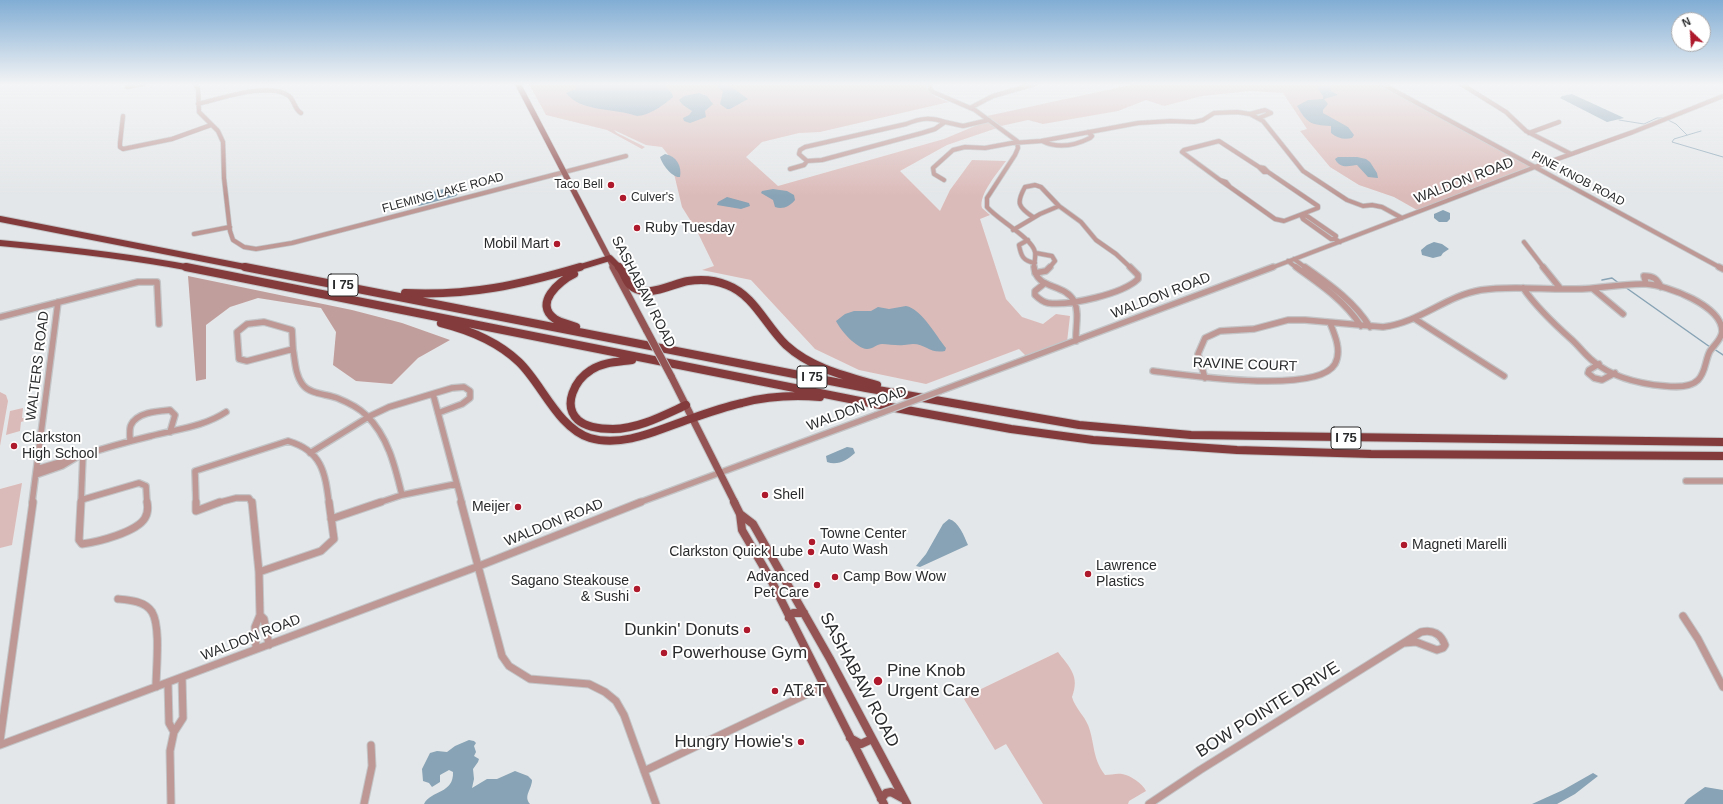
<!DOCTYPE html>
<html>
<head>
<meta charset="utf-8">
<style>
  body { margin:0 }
  #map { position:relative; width:1723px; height:804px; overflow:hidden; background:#e4e7e9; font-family:Helvetica,sans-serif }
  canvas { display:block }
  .north { position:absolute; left:1671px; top:12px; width:40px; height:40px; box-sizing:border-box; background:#fff; border:1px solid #aaaaab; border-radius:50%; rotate:335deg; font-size:11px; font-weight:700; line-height:16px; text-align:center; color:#2a2b2c }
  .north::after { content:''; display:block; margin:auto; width:14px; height:18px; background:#ae1a2c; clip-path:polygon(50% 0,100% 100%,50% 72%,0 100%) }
</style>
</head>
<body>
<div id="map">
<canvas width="1723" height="804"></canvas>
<div class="north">N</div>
</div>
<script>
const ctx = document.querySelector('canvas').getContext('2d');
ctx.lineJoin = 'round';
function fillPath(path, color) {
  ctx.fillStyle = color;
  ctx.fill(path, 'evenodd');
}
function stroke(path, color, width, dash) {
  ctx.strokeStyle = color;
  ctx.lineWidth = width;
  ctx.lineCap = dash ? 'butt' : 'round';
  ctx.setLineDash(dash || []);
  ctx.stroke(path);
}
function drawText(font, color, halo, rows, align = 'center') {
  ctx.font = font + ' Helvetica,sans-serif';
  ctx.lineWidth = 4;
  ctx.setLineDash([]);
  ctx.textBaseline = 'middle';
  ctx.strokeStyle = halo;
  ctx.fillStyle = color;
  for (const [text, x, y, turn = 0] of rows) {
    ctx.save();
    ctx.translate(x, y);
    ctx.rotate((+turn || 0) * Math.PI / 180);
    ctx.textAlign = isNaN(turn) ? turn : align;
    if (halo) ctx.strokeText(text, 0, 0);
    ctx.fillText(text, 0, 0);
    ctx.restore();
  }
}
const green = new Path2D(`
  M529 84H926C926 94 941 99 949 102L820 132 799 133 762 142 746 157 778 186 944 139 987 121 997 128 947 145 900 171 940 211 950 190 972 160 1006 161C999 171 978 195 982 208L990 215 980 219 1006 299 1022 317 1043 324 1056 314 1070 316 1067 342 1027 357 1019 349 926 384 859 370 815 349 751 280 702 270 714 266 697 231 682 207 670 157 662 147 646 145 614 130 617 133 645 147 642 149 607 130 546 115Z
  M1135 84H1380L1531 166 1417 210 1394 197 1359 185 1330 167 1300 131 1307 129 1283 93 1250 91 1202 96 1164 106 1146 100 1118 111 1043 124 1028 120 1001 126 987 116Z
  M0 392 6 395 8 401 0 446Z
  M23 408 22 418H24V421L21 422 20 431 6 435 10 411Z
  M22 483 12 545 0 548V489Z
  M1058 652C1070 668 1080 676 1072 697 1075 708 1084 715 1088 725 1095 743 1092 758 1105 775 1110 775 1117 773 1122 774 1130 775 1143 784 1146 791L1129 801 1128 804H1043L1006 744 995 750 964 699 979 690Z`);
const forest = new Path2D(`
  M188 276 352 310 402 323 450 340 418 358 392 384 356 381 333 365 336 332 321 308 258 298 230 307 206 325V379L196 381Z`);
const water = new Path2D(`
  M578 84H665C666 89 672 90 673 97 665 104 649 116 637 116 615 108 580 112 566 93L572 90H575Z
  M722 84 733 88 748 99 730 109H727L720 104 723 91 718 88V85Z
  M1321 86H1329L1331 91 1338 95 1324 99 1328 104 1323 110V113L1348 127 1354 135 1352 138C1344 140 1337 138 1331 133V126C1310 125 1307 123 1297 106L1308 100 1323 99V96L1318 89 1319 86Z
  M699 93 707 96 713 104 705 111 706 117 690 123 684 121 683 118 689 115 692 111 683 105 679 100 684 96Z
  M1572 94 1622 117 1624 118 1607 122 1560 98 1562 96Z
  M665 154C677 156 682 167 680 177 672 178 662 164 660 157Z
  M1338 157H1357L1366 159 1370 162 1377 173 1378 178 1368 177 1357 165C1349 166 1340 169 1335 159Z
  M449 188H455L459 193 456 196 419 206 417 204C422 193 439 190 449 188Z
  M773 189 787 191 794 195 795 200C790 206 783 210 775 207L773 200 761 193 762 191Z
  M727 197 749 203 750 206 741 209 717 205 718 202Z
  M1443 210 1450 213V219L1447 222H1439L1434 218V214Z
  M1434 242 1442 244 1449 249 1443 253 1441 256 1433 258 1422 255 1421 250 1427 245Z
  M906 306C922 309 936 336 946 348L945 351C930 354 926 344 913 344 910 344 907 345 904 345 897 346 889 344 882 344 877 344 873 349 867 349 856 348 841 331 836 321L845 314 854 311H871L878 307 889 309Z
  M847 447 853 448 855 453C847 460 838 466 827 462L826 456Z
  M949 519C959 522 964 536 968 545L920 567 916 566 926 554 943 524Z
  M469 740 474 741 476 743 474 746 476 752 474 756 479 759 478 762 473 769 474 779 472 788 487 779H497L515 771 528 776 532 780C532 789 523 796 530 804H424C431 790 454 794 453 772L449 770 440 775V782L432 787 429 783 423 781 422 769 430 753 437 751 447 752 455 746Z
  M1593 773 1598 776 1575 794 1557 804H1532L1563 790Z
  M1705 787 1723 790V804H1684L1688 799Z`);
const streamFar1 = new Path2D(`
  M1619 120 1644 124 1657 118H1664
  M1668 120 1676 124 1687 135
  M1701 131 1674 139 1672 142 1723 157`);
const stream = new Path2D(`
  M1602 280 1612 278 1620 284
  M1625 287 1710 347
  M1714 349 1723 355`);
const minorFar2 = new Path2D(`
  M195 84 198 89 199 112 218 131 223 142 224 178 230 231 233 240 244 247 256 249 292 243 626 156
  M930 84V89L933 92 975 110 1017 141 1018 148 1015 155 987 198V207C998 220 1032 238 1035 252 1036 257 1034 263 1034 268
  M1382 84 1721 268
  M1461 84 1506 112 1526 131 1571 154
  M127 87 143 84
  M198 104C219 99 270 81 289 96 295 101 294 109 301 113
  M970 108 993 96 1035 84
  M1250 114 1265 110 1271 113 1259 118
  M123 116 120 143V147L123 149 172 139 211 125
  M1529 133 1559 122
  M1042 141C1058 149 1074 146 1090 138L1092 136 1088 132
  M807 161 799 154 800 150 805 147 906 124C921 118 930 117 945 122
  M1259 167 1264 168 1268 172H1264Z
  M790 169 804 165 807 161 822 160 922 133 935 129 945 122 963 126 989 120
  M944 180 934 174 933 168 953 150 965 147 985 148 1012 143 1041 141 1138 123 1171 121 1194 122 1203 120 1214 113 1237 112 1250 114 1263 121 1303 171 1347 200 1363 206 1372 205 1382 207 1402 218
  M1220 180 1226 182 1230 187Z
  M1220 180 1182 152 1184 150 1219 141 1259 167
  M1230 187 1275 219 1284 221 1318 208V206L1268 172
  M1301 215 1307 216 1336 236 1335 239H1331L1303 219Z
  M1033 217C1018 207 1016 203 1025 187L1035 185 1041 187 1059 206 1081 222 1096 240 1116 254 1131 268
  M1013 230 1040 214 1059 206
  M194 234 230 227
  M1335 239 1340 242
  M1028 240 1019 245C1021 256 1023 261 1035 263
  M1524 242 1544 268
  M1036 253 1052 256 1055 261 1049 268
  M1294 259 1306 268
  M1288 261 1297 268
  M1271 268 1535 167 1633 132 1723 96`);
const minorFar1 = new Path2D(`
  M1034 267C1036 290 1065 283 1074 301 1080 313 1075 329 1076 341
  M1296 267C1320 284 1345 301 1361 326
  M1305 267C1329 284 1354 301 1370 327
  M1543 267 1560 288
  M1719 267 1723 269
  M1035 273 1046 271 1050 267
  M1045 283 1035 291V295C1039 299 1043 302 1048 303 1069 306 1123 294 1138 279V275L1130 267
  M1646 284 1644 276C1654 276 1657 279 1661 287
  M1593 289 1623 314
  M0 317 138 282H157L159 324
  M1415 319 1504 376
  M264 322 292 330 293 349 247 361 239 359 237 332 247 324Z
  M293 349C295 360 295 375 303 385 310 394 326 394 337 398 347 402 358 407 366 415 388 436 395 466 402 495
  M1599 364 1589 370 1588 373 1594 378 1602 380 1615 373
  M1153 371C1185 375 1317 395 1335 364 1342 351 1335 335 1330 323
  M1205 378 1198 354 1205 338 1220 331 1254 329 1288 320H1305L1383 327C1421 322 1445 296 1481 290 1512 285 1544 290 1576 289 1599 289 1623 283 1646 284 1667 285 1723 306 1722 332 1721 340 1714 345 1710 351 1705 360 1706 372 1698 380 1690 388 1675 387 1665 386 1640 384 1613 378 1593 361 1585 355 1579 346 1571 339 1553 323 1537 308 1523 288
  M940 391 1273 267
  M433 394 462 503
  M130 441C130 436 129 429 131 425 137 412 158 411 170 410L175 415 170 432
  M310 453 370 416 389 407 452 388 464 387 470 391V398L462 404 438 413
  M77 457C101 449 126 442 151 436 177 429 203 427 226 412
  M36 475 62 466 77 457 37 469
  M1686 481H1723
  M81 500 139 483 146 486 147 503
  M32 503 58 302
  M81 503 83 455
  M196 503 195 471 288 441C322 451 325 472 329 503
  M217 503 236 498H249L252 503
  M378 503 402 495 456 484
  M638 503 876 415`);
const minor = new Path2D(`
  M81 502 79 540 82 544C98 542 137 532 145 518 148 513 148 507 147 502
  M196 502V511L220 502
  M252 502 259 572
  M461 502 502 656 509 666 530 679 589 684 605 692 616 701 624 715 656 804
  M331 519 381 502
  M259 572 260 615
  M259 572 321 551 334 539 329 502
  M118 599C129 600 145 601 152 612 161 627 156 669 156 687
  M1683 616 1698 639 1723 687
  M256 649 255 627 260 615 264 619 269 645
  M168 683 169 723 174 732 183 718 182 677
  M0 741 33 502
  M0 745 479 566 641 502
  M644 771 824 686
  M171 804 170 751 174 732
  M364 804 372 766 371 745
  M1149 804 1200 770 1421 632C1433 629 1441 634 1445 645L1443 648 1437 650 1416 642 1404 643`);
const majorFar2 = new Path2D(`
  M518 84 614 268`);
const majorFar1 = new Path2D(`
  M613 267 647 331
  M671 376 735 503`);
const major = new Path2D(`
  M734 502 740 514 742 530 770 578 884 804
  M740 514 753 524 830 659 907 804
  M789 618 793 613H804
  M850 738 861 744 872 739
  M881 799 886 793 891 792 902 798`);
const highwayFar1 = new Path2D(`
  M0 219 250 268
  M0 243C64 249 128 256 191 268
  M577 268 610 258 620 268`);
const highway = new Path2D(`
  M186 267 890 407 1011 429 1093 440 1237 450 1371 454 1723 456
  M245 267 866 388 1079 425 1191 435 1723 442
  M619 267C624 272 625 280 630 285 645 300 671 284 688 281 701 279 715 280 727 285 754 295 766 326 786 345 811 368 845 376 877 385
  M574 274C559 281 533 304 555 319 561 323 569 324 576 327
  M405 293C470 296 519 285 580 267
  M441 323C469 330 497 341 519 362 542 384 558 428 590 438 623 448 660 429 690 419 707 413 724 407 742 403 768 396 794 395 820 397
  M632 360C618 362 603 362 591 370 575 380 562 405 578 420 587 428 602 429 613 429 638 429 664 415 686 405`);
const minorBridge = new Path2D(`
  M876 415 940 391`);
const majorBridge = new Path2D(`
  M647 331 671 376`);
const markers = [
  [611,185,4,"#ae1a2c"],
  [623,198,4,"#ae1a2c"],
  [637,228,4,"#ae1a2c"],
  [557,244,4,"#ae1a2c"],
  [14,446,4,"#ae1a2c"],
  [765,495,4,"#ae1a2c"],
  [518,507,4,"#ae1a2c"],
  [812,542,4,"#ae1a2c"],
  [1404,545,4,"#ae1a2c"],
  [811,552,4,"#ae1a2c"],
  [1088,574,4,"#ae1a2c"],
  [835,577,4,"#ae1a2c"],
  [817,585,4,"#ae1a2c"],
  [637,589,4,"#ae1a2c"],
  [747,630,4,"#ae1a2c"],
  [664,653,4,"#ae1a2c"],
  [878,681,5,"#ae1a2c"],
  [775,691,4,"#ae1a2c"],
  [801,742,4,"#ae1a2c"]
];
const farStreetnames = [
  ["PINE KNOB ROAD",1578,179,28],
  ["FLEMING LAKE ROAD",443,193,-15]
];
const farPoinames = [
  ["Taco Bell",603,185],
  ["Culver's",631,198,"left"]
];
const shields = [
  [343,285,30],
  [812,377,30],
  [1346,438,30]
];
const shieldNames = [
  ["I 75",343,285],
  ["I 75",812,377],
  ["I 75",1346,438]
];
const streetNames = [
  ["WALDON ROAD",1464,181,-21],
  ["SASHABAW ROAD",643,292,63],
  ["WALDON ROAD",1161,296,-21],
  ["RAVINE COURT",1245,365,2],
  ["WALTERS ROAD",38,366,-83],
  ["WALDON ROAD",857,409,-20],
  ["WALDON ROAD",554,523,-22],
  ["WALDON ROAD",251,638,-21]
];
const poiNames = [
  ["Ruby Tuesday",645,228],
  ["Mobil Mart",549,244,"right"],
  ["Clarkston",22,438],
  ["High School",22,454],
  ["Shell",773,495],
  ["Meijer",510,507,"right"],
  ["Towne Center",820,534],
  ["Auto Wash",820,550],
  ["Magneti Marelli",1412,545],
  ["Clarkston Quick Lube",803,552,"right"],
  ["Lawrence",1096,566],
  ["Plastics",1096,582],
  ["Advanced",809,577,"right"],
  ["Pet Care",809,593,"right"],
  ["Camp Bow Wow",843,577],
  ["Sagano Steakouse",629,581,"right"],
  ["& Sushi",629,597,"right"]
];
const nearPoinames = [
  ["Dunkin' Donuts",739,630,"right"],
  ["Powerhouse Gym",672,653],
  ["Pine Knob",887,671],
  ["Urgent Care",887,691],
  ["AT&T",783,691],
  ["Hungry Howie's",793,742,"right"]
];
const nearStreetnames = [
  ["SASHABAW ROAD",859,680,62],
  ["BOW POINTE DRIVE",1268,710,-32]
];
fillPath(green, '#dbbbb9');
fillPath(forest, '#c09e9c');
fillPath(water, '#87a3b5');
stroke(streamFar1, '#87a3b5', 1);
stroke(stream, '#87a3b5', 1.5);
stroke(minorFar2, '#c3c5c7', 5.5);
stroke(minorFar1, '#c3c5c7', 8);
stroke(minor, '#c3c5c7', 9);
stroke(majorFar2, '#c3c5c7', 7);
stroke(majorFar1, '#c3c5c7', 9);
stroke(major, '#c3c5c7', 10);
stroke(highwayFar1, '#c3c5c7', 8);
stroke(highway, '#c3c5c7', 10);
stroke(minorFar2, '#bd9895', 4);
stroke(minorFar1, '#bd9895', 5.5);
stroke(minor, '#bd9895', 7);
stroke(majorFar2, '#945453', 5.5);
stroke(majorFar1, '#945453', 7);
stroke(major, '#945453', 8);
stroke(highwayFar1, '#843b3b', 6);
stroke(highway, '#843b3b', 8);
stroke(minorBridge, '#c3c5c7', 8, []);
stroke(majorBridge, '#c3c5c7', 9, []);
stroke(minorBridge, '#bd9895', 5.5);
stroke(majorBridge, '#945453', 7);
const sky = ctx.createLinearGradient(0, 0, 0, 196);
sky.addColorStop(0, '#81add4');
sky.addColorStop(0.43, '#f3f4f5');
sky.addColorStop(1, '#f3f4f500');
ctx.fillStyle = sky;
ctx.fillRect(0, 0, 1723, 196);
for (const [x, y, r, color] of markers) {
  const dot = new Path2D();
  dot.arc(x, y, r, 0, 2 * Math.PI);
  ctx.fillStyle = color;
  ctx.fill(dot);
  stroke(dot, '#fff', 1.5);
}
drawText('12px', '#2a2b2c', '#fff', farStreetnames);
drawText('12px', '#2a2b2c', '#fff', farPoinames, 'right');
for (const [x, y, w] of shields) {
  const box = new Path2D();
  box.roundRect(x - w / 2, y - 11, w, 22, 3);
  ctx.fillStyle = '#fff';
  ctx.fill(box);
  stroke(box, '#2a2b2c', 1);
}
drawText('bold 13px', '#2a2b2c', null, shieldNames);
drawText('14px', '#2a2b2c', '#fff', streetNames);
drawText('14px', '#2a2b2c', '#fff', poiNames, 'left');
drawText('17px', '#2a2b2c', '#fff', nearPoinames, 'left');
drawText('17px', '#2a2b2c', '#fff', nearStreetnames);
</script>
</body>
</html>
